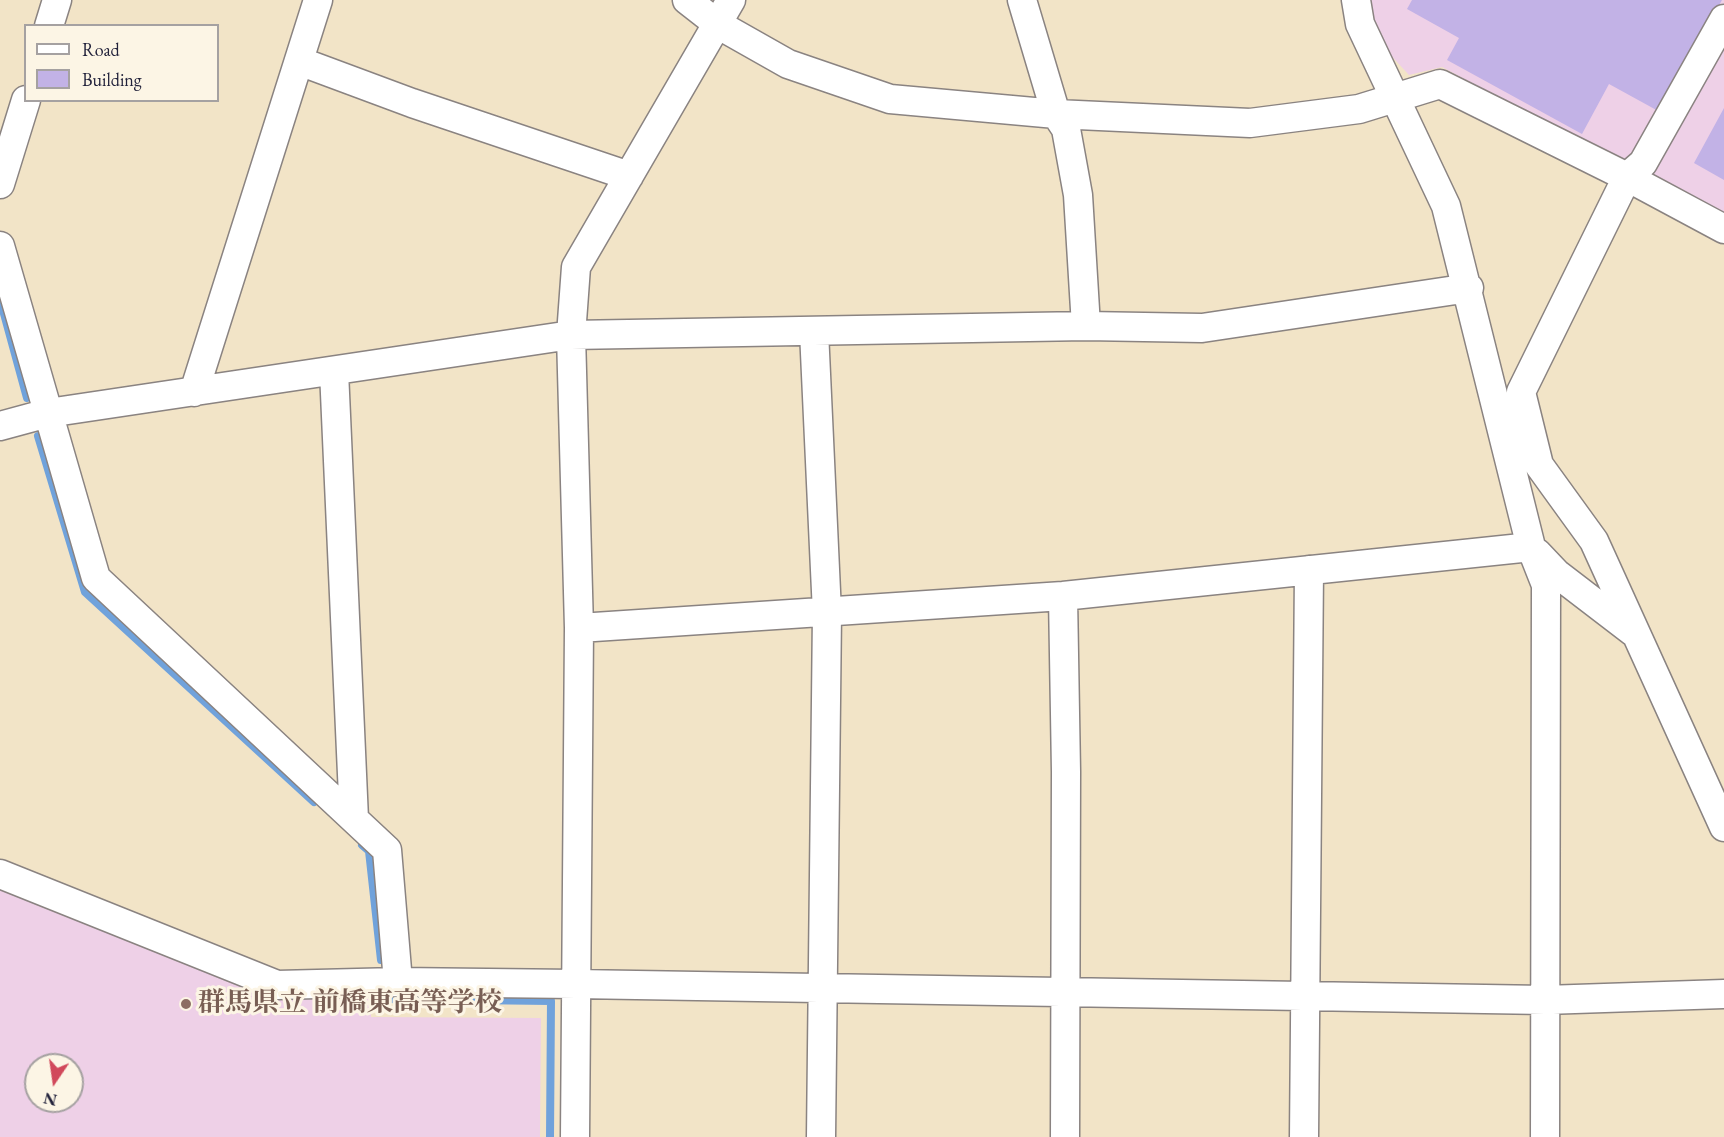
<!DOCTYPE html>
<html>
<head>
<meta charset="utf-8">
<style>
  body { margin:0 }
  #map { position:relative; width:1724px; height:1137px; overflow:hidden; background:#f2e4c7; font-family:"EB Garamond",serif }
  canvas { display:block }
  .legend { position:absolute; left:24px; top:24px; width:195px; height:78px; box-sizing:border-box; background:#fcf5e5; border:2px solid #a5a1a1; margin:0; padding:8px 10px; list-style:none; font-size:18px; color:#22223b }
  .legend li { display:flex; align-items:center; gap:12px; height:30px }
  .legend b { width:30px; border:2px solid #a5a1a1 }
  .north { position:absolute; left:24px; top:1053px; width:60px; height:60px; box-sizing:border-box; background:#fcf5e5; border:2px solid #a5a1a1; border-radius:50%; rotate:193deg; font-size:16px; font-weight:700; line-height:24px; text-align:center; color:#22223b }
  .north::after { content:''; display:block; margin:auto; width:21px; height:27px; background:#d1495b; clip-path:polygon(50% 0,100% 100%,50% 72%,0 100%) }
</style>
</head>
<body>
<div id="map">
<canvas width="1724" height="1137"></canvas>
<ul class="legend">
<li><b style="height:8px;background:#fff"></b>Road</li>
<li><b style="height:16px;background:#c2b2e6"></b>Building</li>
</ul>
<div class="north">N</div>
</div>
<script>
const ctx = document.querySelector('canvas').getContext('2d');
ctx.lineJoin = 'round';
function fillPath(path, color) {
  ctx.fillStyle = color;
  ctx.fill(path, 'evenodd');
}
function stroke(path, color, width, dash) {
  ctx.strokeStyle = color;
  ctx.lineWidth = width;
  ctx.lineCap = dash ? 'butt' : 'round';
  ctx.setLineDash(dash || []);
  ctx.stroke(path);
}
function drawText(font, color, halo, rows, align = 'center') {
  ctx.font = font + ' "EB Garamond","Noto Serif JP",serif';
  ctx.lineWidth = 6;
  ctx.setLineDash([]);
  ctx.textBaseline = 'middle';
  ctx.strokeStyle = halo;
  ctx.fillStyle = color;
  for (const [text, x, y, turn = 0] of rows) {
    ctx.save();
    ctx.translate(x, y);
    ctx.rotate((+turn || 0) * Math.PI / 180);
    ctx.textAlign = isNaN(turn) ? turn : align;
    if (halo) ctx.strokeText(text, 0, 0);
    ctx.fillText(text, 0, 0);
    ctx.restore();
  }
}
const built = new Path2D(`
  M1366 0H1724V219L1442 67 1409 75 1372 35Z
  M0 886 267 991 372 989 371 1017 541 1018 540 1137H0ZM36 1065H72V1101H36Z`);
const stream = new Path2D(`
  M0 299 27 398
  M38 436 85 592 314 802
  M362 845 369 851 381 960
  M383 999 551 1001 550 1137`);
const building = new Path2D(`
  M1412 0H1722L1660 112 1609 84 1582 134 1447 60 1459 38 1407 9Z
  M1724 108V180L1694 163Z`);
const minor = new Path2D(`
  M687 0 719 25 788 64 890 99 1056 114 1250 123 1359 109 1440 84 1627 177 1724 229
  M1022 0 1056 114 1066 129 1078 195 1086 326
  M1356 0 1360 24 1446 206 1531 547 1546 585 1545 1137
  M1724 19 1643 163 1627 177 1521 392 1539 465 1594 541 1724 827
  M49 26 57 0
  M299 61 412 103 629 176
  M0 184 26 100
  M0 246 96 578 387 850 398 982
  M814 331 827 613 821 1137
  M334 371 354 819
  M194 392 318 0
  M0 426 48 413 571 335 1086 326 1202 328 1469 288
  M1537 553 1556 573 1633 632
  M1063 596 1066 772 1065 1137
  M579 628 1063 596 1531 547
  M0 874 277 985 398 982 576 984 1545 1000 1724 994
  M575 1137 579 628 571 335 576 267 731 0
  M1304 1137 1309 570`);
const markers = [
  [186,1004,6,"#8d6e63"]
];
const educationNames = [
  ["群馬県立 前橋東高等学校",198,1004]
];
fillPath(built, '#eed0e7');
stroke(stream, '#70a2db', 8);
fillPath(building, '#c2b2e6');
stroke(minor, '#8a8381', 31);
stroke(minor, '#fff', 28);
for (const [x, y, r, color] of markers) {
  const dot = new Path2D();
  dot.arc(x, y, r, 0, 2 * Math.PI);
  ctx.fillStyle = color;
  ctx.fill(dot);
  stroke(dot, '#fcf5e5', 2);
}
drawText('bold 27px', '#785e54', '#fcf5e5', educationNames, 'left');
</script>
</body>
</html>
